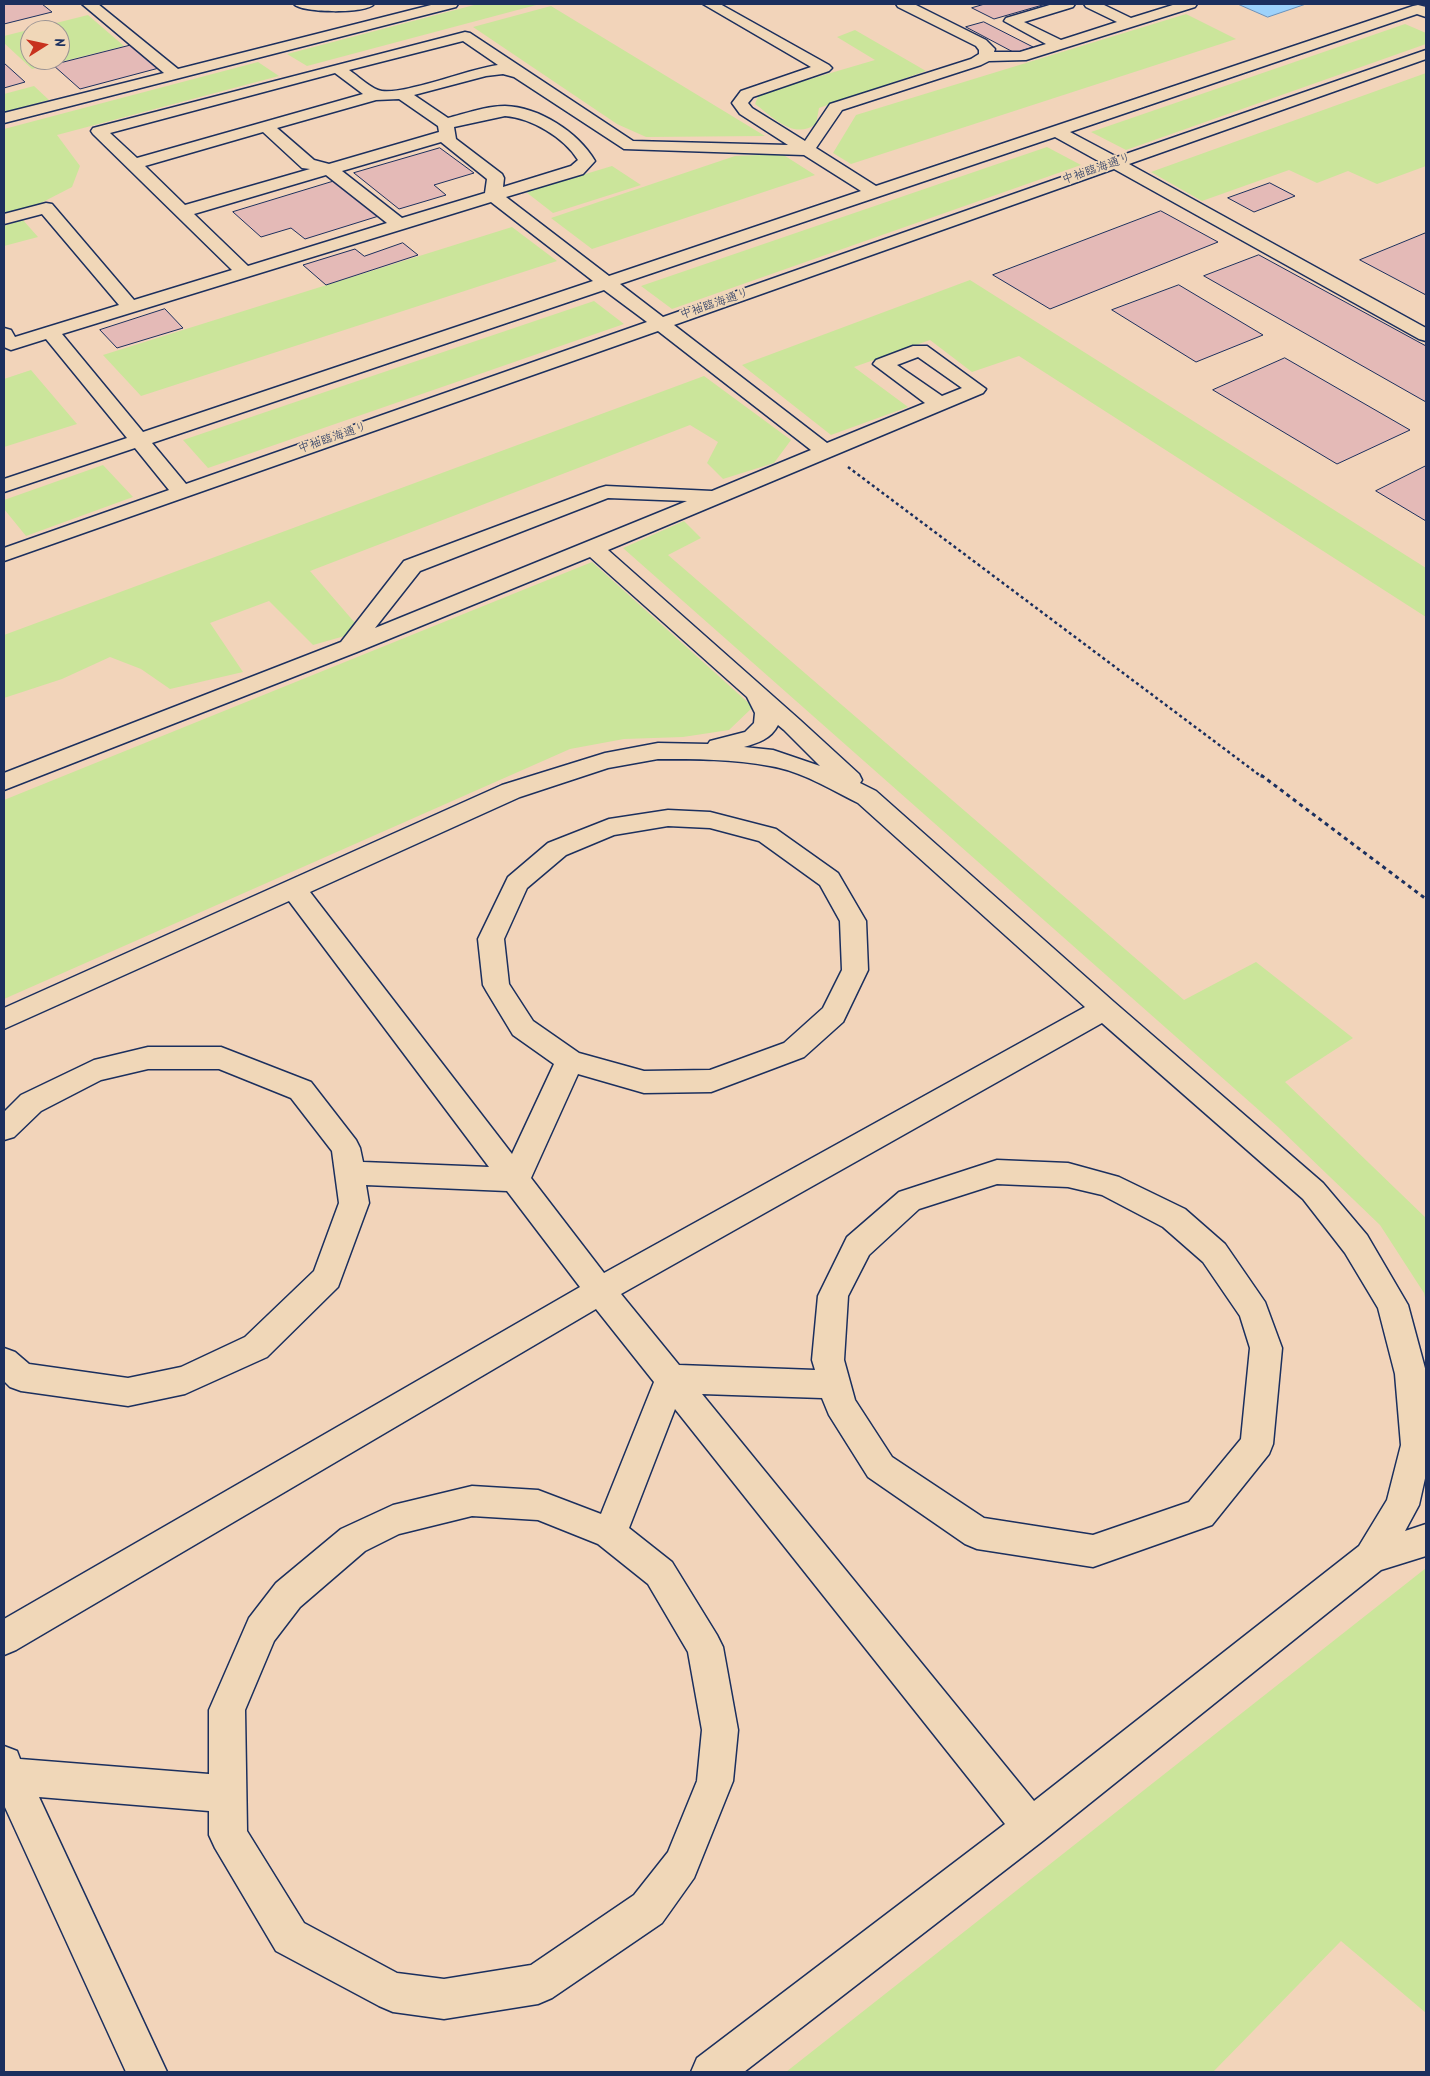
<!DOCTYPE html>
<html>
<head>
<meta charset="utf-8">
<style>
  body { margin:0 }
  #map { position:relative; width:1430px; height:2076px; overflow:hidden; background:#f2d4ba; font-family:Kalam,sans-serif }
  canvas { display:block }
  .frame { position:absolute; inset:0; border:5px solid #1b2f5e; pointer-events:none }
  .north { position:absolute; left:20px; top:20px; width:50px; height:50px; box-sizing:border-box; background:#f0d7b8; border:1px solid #9b9494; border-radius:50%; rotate:80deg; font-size:14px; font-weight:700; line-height:20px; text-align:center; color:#1b2f5e }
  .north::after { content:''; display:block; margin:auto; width:18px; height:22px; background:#c8321e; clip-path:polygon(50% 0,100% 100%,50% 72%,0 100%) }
</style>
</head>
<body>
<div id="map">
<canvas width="1430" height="2076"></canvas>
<div class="frame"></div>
<div class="north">N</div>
</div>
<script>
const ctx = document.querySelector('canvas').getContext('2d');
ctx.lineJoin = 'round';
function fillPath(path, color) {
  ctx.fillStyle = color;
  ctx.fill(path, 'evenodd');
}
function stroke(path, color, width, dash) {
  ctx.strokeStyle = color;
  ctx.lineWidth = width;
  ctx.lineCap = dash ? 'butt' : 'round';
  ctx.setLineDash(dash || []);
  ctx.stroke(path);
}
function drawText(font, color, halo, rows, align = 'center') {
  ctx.font = font + ' Kalam,"Klee One",sans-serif';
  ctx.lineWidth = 4;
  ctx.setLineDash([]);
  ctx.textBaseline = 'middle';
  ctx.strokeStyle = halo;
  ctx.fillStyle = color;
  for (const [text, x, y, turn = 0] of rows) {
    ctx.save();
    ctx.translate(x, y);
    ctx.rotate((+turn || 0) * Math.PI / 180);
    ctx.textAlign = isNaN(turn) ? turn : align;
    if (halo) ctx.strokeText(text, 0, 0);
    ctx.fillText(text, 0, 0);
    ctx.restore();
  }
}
const green = new Path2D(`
  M478 4H540L307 66 287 54Z
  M551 6 765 136 646 137 617 124 473 27Z
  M1186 14 1236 39 851 164 833 153 856 115Z
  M88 15 124 46 32 69 4 43V36ZM30 30H60V60H30Z
  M1405 24 1426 33V44L1126 150 1091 132Z
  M855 30 926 71 819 108 816 124C794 140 774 118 755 104L759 94 875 60 837 37Z
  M258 62 279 76 57 135 80 166 72 187 39 204 4 213V129Z
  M1426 73V166L1377 184 1348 171 1317 183 1289 170 1202 201 1151 172Z
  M34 86 49 100 4 112V94Z
  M1047 147 1081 165 672 309 641 286Z
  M782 154 815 175 592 249 551 218 735 156Z
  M612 166 641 185 553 213 526 192Z
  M23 220 38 237 4 246V226Z
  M512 227 557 261 141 396 103 355Z
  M970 280 1426 568V617L1019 356 972 372 930 340 854 367 908 407 831 435 742 365Z
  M594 301 624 324 208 468 183 440Z
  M31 370 77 424 4 447V379Z
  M704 376 791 440 774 463 723 479 707 463 718 442 690 425 310 571 362 631 313 645 269 601 210 623 243 672 170 689 141 669 110 657 62 679 4 698V635Z
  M103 465 133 497 26 536 4 509V500Z
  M684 521 701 538 668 555 1184 1000 1256 962 1353 1038 1285 1082 1426 1218V1302L1424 1293 1380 1225 1278 1127 623 548Z
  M592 562 753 707 729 730 683 737 624 739 570 749 4 999V800Z
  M1426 1568V2013L1341 1941 1213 2072H786Z`);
const water = new Path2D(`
  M1238 4H1306L1268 17Z`);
const building = new Path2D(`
  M4 4H42L52 12 4 24Z
  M985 4H1046L994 19 972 8Z
  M984 22 1033 47 1015 53 966 27Z
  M132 45 159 68 80 89 53 65Z
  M4 63 25 82 4 88Z
  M440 148 474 173 434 185 446 195 399 209 354 173Z
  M338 180 382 215 305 239 291 228 261 237 233 212Z
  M1270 183 1295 196 1254 212 1228 198Z
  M1161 211 1218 242 1050 309 993 275Z
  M1426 233V295L1360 260Z
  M403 243 418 255 326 285 303 265 355 249 364 256Z
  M1259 255 1426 346V402L1204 276Z
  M1179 285 1263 335 1196 362 1112 310Z
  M165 309 183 328 117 348 100 330Z
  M1285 358 1410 430 1337 464 1213 390Z
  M1426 466V521L1376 491Z`);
const pathFar1 = new Path2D(`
  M848 467 1262 777`);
const path = new Path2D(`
  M1261 775 1426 899`);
const minor = new Path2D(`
  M82 4H98L178 69 435 4H458L456 7 4 123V113L164 73Z
  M294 4H374C367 14 301 13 294 4Z
  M703 4H720L829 65 832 68 829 71 753 97 748 103 752 108 805 141 830 104 971 59 979 54V50L976 46 898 7 896 4H914L986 40 995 49 994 52H1020L1046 44 1004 21 1006 18 1053 4H1075L1073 7 1024 22 1061 40 1117 22 1086 7 1084 4H1102L1131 18 1176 4H1197L1195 7 1026 60 989 61 981 65 842 110 816 148 876 186 1413 6 1418 5 1426 7V17L1417 14 1070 132 1117 157 1426 50V59L1129 164 1426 328V341L1419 339 1114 169 674 325 827 443 925 403 873 364 876 360 913 346H927L986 389 983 393 608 550 800 720 859 774 862 780 860 783 876 791 1114 1002 1323 1183 1367 1235 1408 1305 1426 1372V1474L1419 1505 1405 1531 1426 1524V1556L1381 1570 1044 1840 744 2072H691L697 2058 1005 1824 675 1409 629 1528 672 1562 717 1635 723 1647 738 1730 733 1781 694 1878 662 1923 552 1998 538 2004 444 2019 393 2012 379 2006 276 1951 215 1848 209 1835V1811L39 1797 167 2072H126L4 1805V1746L17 1751 20 1759 209 1774V1710L249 1618 276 1583 341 1529 393 1505 472 1486 538 1490 601 1514 654 1382 596 1309 16 1650 4 1655V1619L580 1287 507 1191 366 1185 369 1203 338 1287 267 1357 185 1394 128 1406 21 1391 10 1387 4 1381V1348L15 1352 29 1364 128 1378 181 1367 245 1337 314 1271 339 1203 332 1151 291 1098 219 1069H148L101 1080 41 1111 14 1137 4 1140V1112L21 1095 94 1060 148 1047H221L311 1082 356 1140 360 1148 363 1162 489 1167 289 901 4 1029V1008L502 785 605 753 658 743 708 744 710 741 745 732 754 723 755 713 747 697 590 557 357 652 4 790V773L341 642 404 561 599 488 606 486 712 491 811 450 658 331 4 561V548L169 490 135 448 4 492V479L127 438 46 339 11 350 4 347V328L11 330 15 337 119 305 42 214 4 224V214L46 203 52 204 134 300 232 270 93 134 91 131 93 128 465 32 470 33 633 141 788 145 740 114 732 103 741 91 811 67ZM463 41 498 65C471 68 397 98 378 90 368 86 358 76 349 70ZM335 73 363 94 137 158 110 133ZM503 74 514 77 624 149 804 155 861 191 609 276 506 197 583 174 595 161C578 132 539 107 505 106 486 106 467 113 448 118L414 95 486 76ZM399 99 438 126 439 132 329 164 314 160 277 128 376 100ZM505 116C531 118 564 137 578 160L571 166 503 187 504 178 502 174 456 139 454 127ZM263 132 302 168 310 169 185 205 145 166ZM1055 137 1102 163 663 317 620 284ZM441 142 487 179 485 193 402 218 342 171ZM326 175 387 223 248 266 194 214ZM491 202 593 281 143 432 62 334ZM604 290 647 322 186 484 152 443ZM918 357 962 388 942 396 897 365ZM608 498 687 501 375 628 420 571ZM778 725 784 730 820 766 773 750 744 747C758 743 771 739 778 725ZM658 759C695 759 733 759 770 766 801 771 830 789 858 803L1085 1007 604 1273 531 1178 578 1074 644 1093 711 1092 804 1057 843 1022 868 970 866 921 838 873 776 829 710 812 668 810 609 819 548 843 508 877 478 939 483 985 487 992 513 1035 554 1064 512 1154 310 892 520 797 608 768ZM668 826 710 828 759 841 820 885 840 921 842 970 823 1008 784 1043 710 1070 644 1071 579 1053 533 1021 509 984 504 939 527 888 566 855 614 835ZM1102 1023 1303 1199 1345 1253 1378 1308 1395 1374 1401 1445 1387 1500 1359 1546 1034 1801 702 1394 822 1398 829 1415 868 1477 965 1544 977 1549 1093 1567 1212 1525 1269 1454 1273 1444 1282 1348 1265 1302 1225 1244 1185 1209 1119 1177 1068 1163 997 1160 899 1192 847 1237 818 1296 812 1360 815 1370 679 1365 621 1294ZM997 1184 1068 1187 1102 1195 1163 1227 1203 1262 1240 1316 1250 1348 1241 1439 1189 1502 1093 1535 984 1518 892 1457 855 1400 844 1360 848 1296 869 1255 919 1209ZM472 1516 538 1520 598 1544 648 1584 688 1652 702 1730 697 1781 668 1852 634 1895 531 1965 444 1979 397 1973 304 1923 247 1831 245 1710 274 1641 300 1607 365 1551 399 1534Z`);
const farStreetnames = [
  ["中袖臨海通り",1097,170,-19],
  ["中袖臨海通り",715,305,-19],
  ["中袖臨海通り",333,439,-19]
];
fillPath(green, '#cbe59b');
fillPath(water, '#9dd2fb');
stroke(water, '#6991bc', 1);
fillPath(building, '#e4bab7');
stroke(building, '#1b2f5e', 1);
stroke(minor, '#1b2f5e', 3);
stroke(pathFar1, '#1b2f5e', 2.5, [3, 3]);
stroke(path, '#1b2f5e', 3, [4, 4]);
fillPath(minor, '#f0d7b8');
drawText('12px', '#1b2f5e', '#f0d7b8', farStreetnames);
</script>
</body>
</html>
